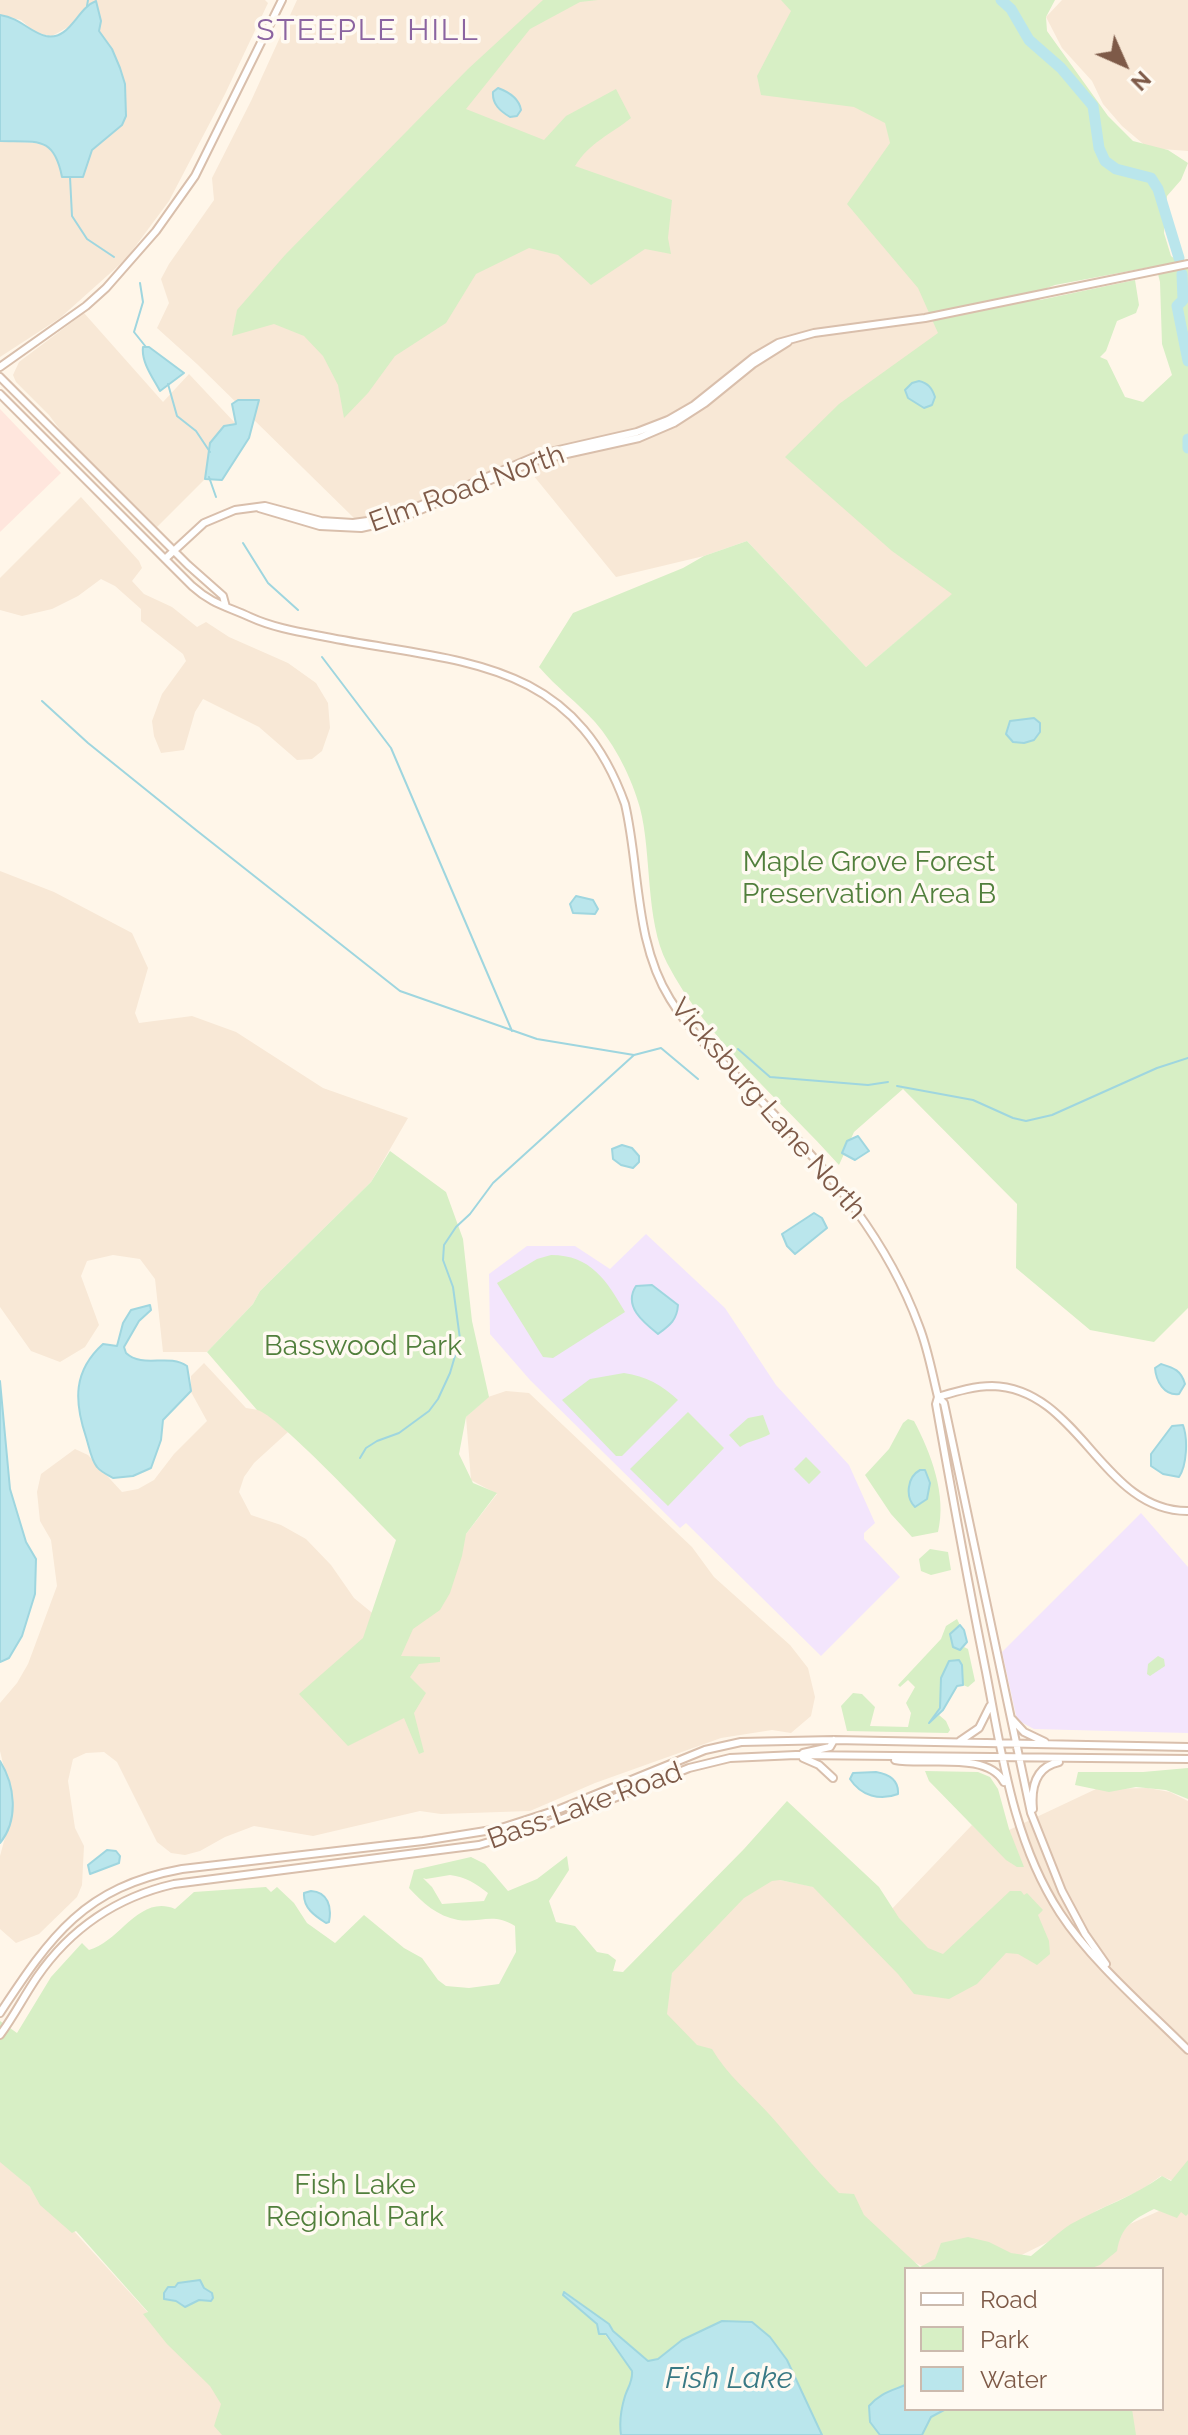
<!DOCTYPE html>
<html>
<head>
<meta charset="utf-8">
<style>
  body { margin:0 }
  #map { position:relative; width:1188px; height:2435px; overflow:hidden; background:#fff6e9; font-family:Raleway,sans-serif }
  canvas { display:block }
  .legend { position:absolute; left:904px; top:2267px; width:260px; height:144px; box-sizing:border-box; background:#fffaf2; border:2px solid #cbbaae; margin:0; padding:10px 14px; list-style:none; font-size:24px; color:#7e5a48 }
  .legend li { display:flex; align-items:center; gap:16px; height:40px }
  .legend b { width:40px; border:2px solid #cbbaae }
  .north { position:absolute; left:1084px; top:24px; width:80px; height:80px; -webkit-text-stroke:6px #fffaf2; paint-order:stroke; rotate:135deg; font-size:22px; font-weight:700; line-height:32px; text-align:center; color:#7e5a48 }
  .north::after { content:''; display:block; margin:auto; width:28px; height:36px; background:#7e5a48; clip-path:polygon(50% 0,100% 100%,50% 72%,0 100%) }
</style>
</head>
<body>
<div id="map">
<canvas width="1188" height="2435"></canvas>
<ul class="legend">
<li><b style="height:10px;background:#fff"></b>Road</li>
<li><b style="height:22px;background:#d7efc5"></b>Park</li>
<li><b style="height:22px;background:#bae6ec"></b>Water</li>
</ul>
<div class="north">N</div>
</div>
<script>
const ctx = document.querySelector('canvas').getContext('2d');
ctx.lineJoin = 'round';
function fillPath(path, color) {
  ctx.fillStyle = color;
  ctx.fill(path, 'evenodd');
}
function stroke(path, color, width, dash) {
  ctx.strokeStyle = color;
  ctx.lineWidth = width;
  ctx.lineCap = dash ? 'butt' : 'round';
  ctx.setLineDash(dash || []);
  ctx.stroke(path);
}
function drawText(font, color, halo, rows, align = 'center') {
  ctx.font = font + ' Raleway,sans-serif';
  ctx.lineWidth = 7;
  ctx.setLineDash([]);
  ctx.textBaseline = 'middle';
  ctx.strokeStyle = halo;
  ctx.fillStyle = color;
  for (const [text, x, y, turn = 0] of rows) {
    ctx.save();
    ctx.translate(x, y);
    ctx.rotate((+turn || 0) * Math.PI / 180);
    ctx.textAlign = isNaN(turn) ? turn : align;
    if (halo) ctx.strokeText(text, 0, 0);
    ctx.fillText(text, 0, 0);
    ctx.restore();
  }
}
const residential = new Path2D(`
  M0 0H265L268 3 225 94 169 201 126 259 60 318 0 357V141L36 143 50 147 58 155 63 177 86 165 92 150 106 137 125 108V84L120 68 112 49 98 31 99 9 90 3 70 26 52 36 36 33 21 20 0 15Z
  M297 0H943L998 291 953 594 866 667 747 541 704 556 616 577 520 459 395 512 356 520 197 364 157 328 169 303 161 279 169 264 214 200 212 178 251 101Z
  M1062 0H1188V151L1148 148 1122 126 1103 104 1092 81 1062 48 1046 17Z
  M84 313 163 402 189 374 236 424 210 443 205 479 157 527 64 435 49 415 16 382 13 375 19 362Z
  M81 497 139 561 142 568 132 581 144 594 172 607 197 627 206 622 229 637 288 663 316 683 328 703 330 728 322 751 312 759 297 760 259 727 203 699 195 712 184 750 161 753 154 736 152 721 162 694 186 661 183 654 141 621V609L115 586 101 579 78 596 52 609 22 616 0 610V578Z
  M0 871 54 892 132 933 148 968 135 1013 139 1023 192 1016 236 1032 323 1088 408 1118 371 1182 260 1291 253 1304 207 1352H163L155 1279 140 1259 113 1255 87 1261 81 1276 99 1325 85 1347 60 1362 31 1351 0 1307Z
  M204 1363 246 1408 265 1411 288 1432 254 1463 244 1477 239 1492 251 1515 281 1525 306 1539 331 1565 354 1598 382 1621 466 1534 497 1494 471 1480 466 1417 488 1397 506 1391 529 1393 692 1547 714 1577 790 1645 808 1668 815 1697 811 1716 791 1733 772 1730 721 1738 595 1783 530 1811 441 1814 420 1811 313 1836 254 1826 225 1837 200 1851 185 1855 171 1853 157 1842 117 1762 104 1752 86 1753 73 1759 68 1781 75 1828 84 1846 82 1885 77 1897 39 1934 16 1943 0 1929V1856L7 1830 6 1776 0 1751V1703L17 1683 28 1664 57 1586 51 1540 40 1521 37 1492 41 1474 75 1449 88 1455 122 1492 138 1489 154 1480 174 1454 207 1421 191 1392V1376Z
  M1148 1788 1170 1792 1188 1801V2196L1186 2186 1161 2176 1141 2190 1098 2210 1052 2240 993 2269H928L892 2251 666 2016 673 1962 737 1897 775 1879 820 1888 889 1912 972 1825 991 1844 1009 1830 1096 1789Z
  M0 2160 52 2207 232 2405 222 2435H0Z
  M1159 2211H1188V2435H1091L1054 2409H1162V2269H1086L1130 2224Z`);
const commercial = new Path2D(`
  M0 409 61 473 0 532Z`);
const education = new Path2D(`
  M646 1234 725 1308 776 1385 849 1465 875 1523 864 1533V1539L900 1577 821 1656 686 1523 680 1528 530 1380 490 1334 489 1274 527 1246H575L610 1269Z
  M1141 1513 1188 1567V1733L1034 1729 1017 1720 1002 1652Z`);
const green = new Path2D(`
  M543 0H598L580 2 530 29 466 109 544 140 566 116 616 89 631 118C610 135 590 142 575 166L672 200 668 238 671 254 645 249 591 285 558 255 529 248 476 274 446 323 395 356 368 393 344 418 338 385 323 356 304 336 274 324 232 336 237 310 285 255 468 69Z
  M781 0H1055L1046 17 1047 31 1108 116 1133 141 1168 150 1188 163 1181 180 1167 196 1164 233 1171 256 1188 269V1308L1154 1342 1090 1330 1016 1268 1017 1204 903 1089 854 1132 839 1165C783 1102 706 1039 667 963 645 920 652 854 640 808 632 778 615 745 595 722 577 702 557 688 539 667L573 613 683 568 704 556 747 541 866 667 952 594 892 551 785 457 839 404 938 333 918 288 847 204 890 143 885 123 854 107 761 95 757 76 791 11ZM1156 266 1160 282 1162 344 1172 375 1143 402 1125 397 1107 360 1100 357 1106 351 1117 321 1136 313 1139 305 1135 280 1040 300 1039 296 1047 288 1055 285Z
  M390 1151 446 1192 463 1239 472 1321 489 1397 466 1417 459 1454 473 1483 497 1493 466 1534 462 1556 450 1593 440 1610 413 1629 401 1656 440 1657V1662L419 1664 410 1677 426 1693 414 1713 424 1752 419 1754 404 1718 348 1746 299 1694 363 1638 396 1540C375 1519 276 1413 257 1410L207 1352 253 1304 260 1291 371 1182Z
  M551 1255C591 1255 607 1281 625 1312L553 1358 543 1357 497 1283 537 1259Z
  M624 1373C646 1376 662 1385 678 1400L622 1456H616L562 1400 590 1379Z
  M688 1412 724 1448 668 1506 630 1469Z
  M763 1415 770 1434C760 1440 750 1440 740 1447L729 1435 748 1418Z
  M908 1419 914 1421C931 1453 947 1495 938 1532L912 1537 891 1514 865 1475 889 1449 903 1423Z
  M806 1457 821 1472 809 1484 794 1469Z
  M930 1549 948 1552 951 1570 931 1575 921 1571 919 1559Z
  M957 1619 960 1625 950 1634 960 1650 964 1647 968 1649 975 1681 968 1687 963 1685 962 1665 940 1685V1708L929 1723 939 1715 946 1721 950 1730 948 1733 847 1731 841 1706 853 1693 862 1694 875 1707 870 1726 908 1727 911 1713 906 1703 915 1687 908 1680 900 1687 898 1685 941 1639 946 1626Z
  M1158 1656 1164 1659 1165 1666 1150 1676 1147 1674 1148 1664Z
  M1188 1768V1799L1166 1790 1136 1787 1109 1792 1075 1785 1078 1772H1143Z
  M925 1771 978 1772 990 1777 998 1789 1009 1829 1024 1867H1017L1006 1860 929 1781Z
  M787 1801 879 1887 899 1918 928 1948 943 1954 1010 1891H1021L1024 1895 1027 1893 1043 1910 1038 1915 1049 1941 1050 1954 1037 1965 1018 1954 1006 1953 977 1984 949 1999 914 1994 898 1974 813 1887 780 1880 772 1881 744 1898 672 1973 667 2014 697 2045 712 2049C727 2075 749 2092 769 2114 793 2141 814 2168 839 2193L854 2194 864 2215 920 2267 935 2259 941 2243 968 2237 989 2242 1011 2253 1031 2256C1044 2246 1057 2233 1071 2224 1101 2207 1135 2196 1162 2176L1171 2181 1188 2160V2214L1186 2216 1181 2212 1177 2218 1154 2209C1132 2220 1121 2227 1117 2251L1100 2265 1089 2269H906V2409H1132L1136 2435H822L797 2385 794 2372 722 2321 682 2340 658 2359 648 2361 613 2331 609 2324 565 2292 563 2295 597 2324 632 2371C633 2381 628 2387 625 2396 621 2409 619 2421 621 2435H222L214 2426 221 2404 210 2386 167 2344 143 2314 148 2312 76 2231 72 2233 40 2205 30 2187 0 2162V2021L17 2033 51 1977 82 1943 89 1950C120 1942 139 1894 175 1909L194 1892 266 1887 271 1892 277 1887 294 1903 307 1923 335 1943 364 1915 404 1948 422 1958 438 1980 446 1986 469 1988 499 1984 516 1952 515 1926C493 1912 481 1923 458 1920 437 1916 423 1903 409 1888L414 1870 471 1857 485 1864 508 1891 537 1879 567 1856 569 1870 549 1901 556 1922 575 1926 597 1952 608 1954 616 1960 613 1971 623 1972 744 1849ZM450 1875C466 1877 475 1883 488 1893L484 1901 442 1904 432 1887 423 1878 426 1879Z`);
const water = new Path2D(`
  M96 1 101 21 99 31 112 49 120 68 125 84 126 116 122 125 92 150 83 177H62C54 136 38 142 0 141V15C21 18 29 32 46 36 70 41 77 8 96 1Z
  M498 88C509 92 519 98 521 110L517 116 510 117C500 111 492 104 493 92Z
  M143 347H149L184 373 160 391C153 378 141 362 143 347Z
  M919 381C928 383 932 388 935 397L932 405 924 408 908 398 905 390 912 383Z
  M238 400H259L249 438 222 480 205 479 210 443 224 426 236 424 232 404Z
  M1034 718 1040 723V732L1034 740 1024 743 1013 742 1006 734 1010 721Z
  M576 896 593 900 598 909 595 914 573 913 570 904Z
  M858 1136 869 1151 855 1160 842 1153 847 1141Z
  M622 1145 632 1148 639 1156V1162L633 1168 621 1165 613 1159 612 1149Z
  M814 1213 822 1218 827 1228 795 1254 787 1246 782 1234Z
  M652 1285 678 1305C677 1320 670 1325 658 1334 643 1322 623 1306 636 1286Z
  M150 1305 151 1310 139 1321 124 1347 126 1353C143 1369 168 1353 187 1366L191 1391 163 1420 161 1440 151 1468 133 1476 113 1478C108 1475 101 1472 97 1467 91 1460 89 1446 86 1437 74 1401 73 1371 103 1344L117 1346 123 1323 131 1310Z
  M1161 1364C1174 1368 1181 1370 1185 1384L1179 1394C1164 1396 1156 1381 1155 1368Z
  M0 1381 10 1489 26 1542 36 1559 35 1594 22 1636 9 1658 0 1662Z
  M1183 1425C1188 1439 1187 1465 1179 1477L1163 1474 1151 1466V1454L1172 1426Z
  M920 1470H925L930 1483 927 1499 915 1507C905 1497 907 1477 920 1470Z
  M960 1625 964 1630 967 1642 960 1650 953 1647 950 1634Z
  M959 1660 962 1665 963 1685 957 1686 943 1710 929 1723 940 1708 941 1678 949 1661Z
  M0 1761C15 1785 19 1820 0 1843Z
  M876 1772C888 1774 899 1780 898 1794 880 1801 861 1796 850 1779L853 1773Z
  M107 1850 116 1851 120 1856 119 1863 90 1874 88 1865Z
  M311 1891C328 1892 332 1907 329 1922L326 1923C315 1916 303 1908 304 1893Z
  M200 2280 204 2288 212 2293 213 2298 211 2301 199 2300 185 2307 176 2301 164 2299V2293L168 2287H175L178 2283Z
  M564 2292 609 2324 613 2331 648 2361 658 2359 682 2340 722 2321 752 2322 770 2337 787 2360 822 2435H621C619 2421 621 2409 625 2396 628 2387 633 2381 632 2371L606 2334H599L597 2324 563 2295Z
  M905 2385 906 2409H946L931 2417 922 2435H880L870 2422 869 2406C880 2393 891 2391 905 2385Z`);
const stream = new Path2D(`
  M87 6 88 0
  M70 177 72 216 87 239 114 257
  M140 283 143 302 134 332 146 347
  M1184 289H1188
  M168 384 177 416 196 431 210 452
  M209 477 216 497
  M243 543 268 583 298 610
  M322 657 391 748 512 1031
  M42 701 88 743 196 830 400 991 537 1039 634 1055
  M738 1049 770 1077 868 1085 888 1082
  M897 1086 973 1100 1013 1118 1026 1121 1052 1115 1157 1068 1188 1058
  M360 1458 366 1448 377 1441 399 1433 429 1411 438 1399 450 1373 460 1339 453 1287 443 1260 444 1245 456 1227 470 1214 493 1183 634 1055 661 1048 698 1079`);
const river = new Path2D(`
  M1001 0 1011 9 1029 40 1061 68 1093 106 1099 148 1105 161 1116 169 1151 178 1158 189 1179 258
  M1182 274 1183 300 1177 306 1188 361
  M1188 439V448`);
const secondary = new Path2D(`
  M0 367 86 306 106 288 156 231 195 176 282 0
  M0 377 188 565 223 596 226 607
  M0 394 192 586C212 604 226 606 250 617 274 628 300 632 326 637 457 663 572 656 625 804 640 868 634 941 670 999 695 1040 735 1073 768 1108 831 1174 887 1239 919 1326 928 1349 932 1373 938 1397L936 1404C952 1494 968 1583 986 1672 1002 1755 1013 1841 1060 1913 1092 1962 1146 2008 1188 2050
  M259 508 320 526 361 528 397 520 535 461 639 438 674 423 705 403 753 364 788 342
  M165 559 204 523 235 510 265 506 321 521 353 523 375 520 407 511 541 454 637 432 668 420 694 405 754 357 778 343 814 333 925 318 1188 264
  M938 1397 944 1403 1031 1813 1062 1891 1085 1934 1106 1964
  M938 1397C955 1392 974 1386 992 1386 1080 1388 1102 1512 1188 1511
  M1012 1719 1024 1732 1045 1742
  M960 1741 979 1728 990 1706
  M803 1753 830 1747 834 1740
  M803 1758 819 1765 833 1778
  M895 1760C926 1766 987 1751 1004 1782
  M1033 1809C1031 1788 1035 1767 1059 1762
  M0 2013C51 1936 84 1887 182 1869L423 1841 498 1829 560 1809 705 1750 741 1742 834 1740 1188 1747
  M0 2035C14 2016 24 1996 37 1977 70 1929 117 1897 174 1884L479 1845 549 1824 689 1768 730 1758 796 1755 1188 1759`);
const streetNames = [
  ["Elm Road North",467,489,-20],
  ["Vicksburg Lane North",768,1109,49],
  ["Bass Lake Road",585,1806,-20]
];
const parkNames = [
  ["Maple Grove Forest",869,863],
  ["Preservation Area B",869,895],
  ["Basswood Park",363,1347],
  ["Fish Lake",355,2186],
  ["Regional Park",355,2218]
];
const neighbourhoodNames = [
  ["STEEPLE HILL",368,31]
];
const waterNames = [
  ["Fish Lake",729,2379]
];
fillPath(residential, '#f8e8d6');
fillPath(commercial, '#ffe6dd');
fillPath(education, '#f3e5fc');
fillPath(green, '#d7efc5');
fillPath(water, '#bae6ec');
stroke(water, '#9fd6df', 2);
stroke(stream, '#9fd6df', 2);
stroke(river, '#bae6ec', 11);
stroke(secondary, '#d9bfac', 10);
stroke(secondary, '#fff', 6);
drawText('28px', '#7e5a48', '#fffaf2', streetNames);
drawText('28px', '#517f3c', '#fffaf2', parkNames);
ctx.letterSpacing = '2px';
drawText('30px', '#8b64a1', '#fffaf2', neighbourhoodNames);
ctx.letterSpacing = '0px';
drawText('italic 30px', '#397984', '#fffaf2', waterNames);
</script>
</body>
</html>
